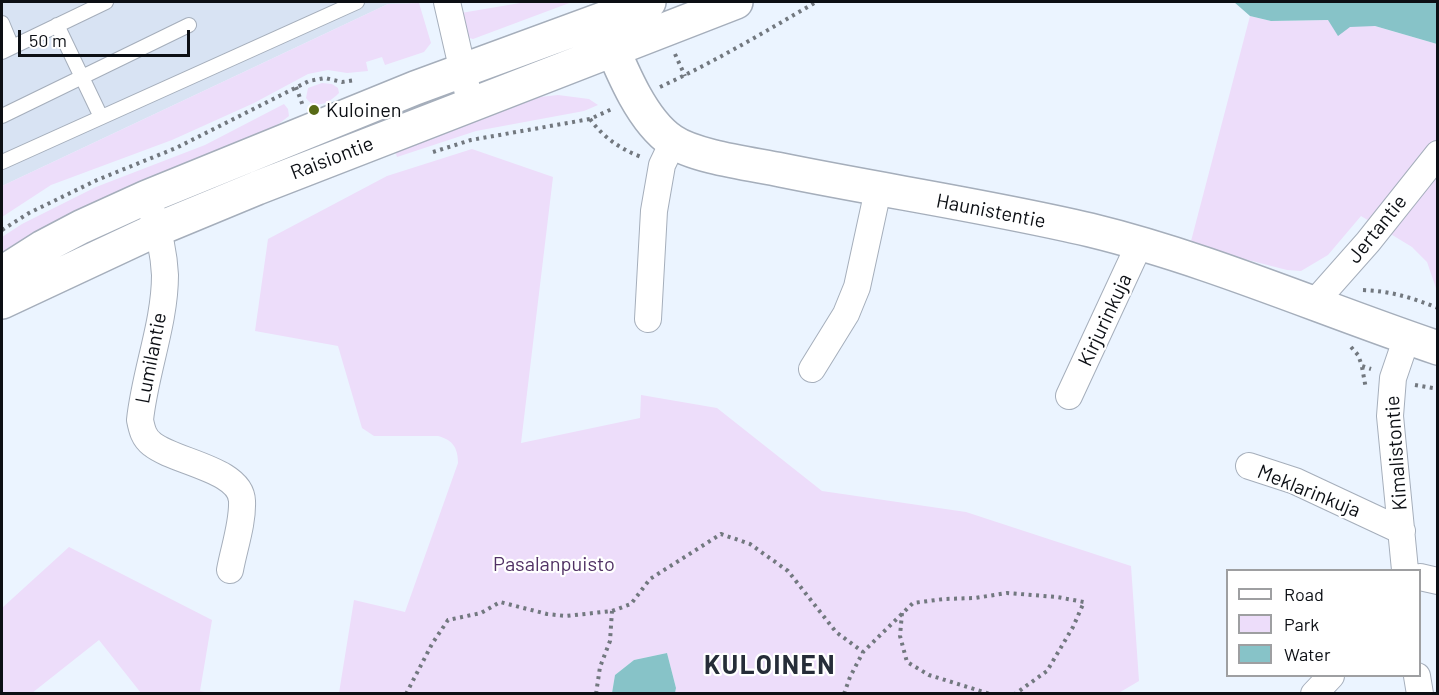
<!DOCTYPE html>
<html>
<head>
<meta charset="utf-8">
<style>
  body { margin:0 }
  #map { position:relative; width:1439px; height:695px; overflow:hidden; background:#ebf4ff; font-family:Barlow,sans-serif }
  canvas { display:block }
  .frame { position:absolute; inset:0; border:3px solid #0c0f14; pointer-events:none }
  .legend { position:absolute; left:1226px; top:569px; width:195px; height:108px; box-sizing:border-box; background:#fff; border:2px solid #9e9fa1; margin:0; padding:8px 10px; list-style:none; font-size:18px; color:#0c0f14 }
  .legend li { display:flex; align-items:center; gap:12px; height:30px }
  .legend b { width:30px; border:2px solid #9e9fa1 }
  .scale { position:absolute; left:18px; top:30px; width:172px; height:27px; box-sizing:border-box; border:3px solid #0c0f14; border-top:0; padding-left:8px; font-size:18px; line-height:21px; white-space:nowrap; color:#0c0f14; -webkit-text-stroke:4px #fff; paint-order:stroke }
</style>
</head>
<body>
<div id="map">
<canvas width="1439" height="695"></canvas>
<div class="frame"></div>
<ul class="legend">
<li><b style="height:8px;background:#fff"></b>Road</li>
<li><b style="height:16px;background:#edddfa"></b>Park</li>
<li><b style="height:16px;background:#87c3c8"></b>Water</li>
</ul>
<div class="scale">50 m</div>
</div>
<script>
const ctx = document.querySelector('canvas').getContext('2d');
ctx.lineJoin = 'round';
function fillPath(path, color) {
  ctx.fillStyle = color;
  ctx.fill(path, 'evenodd');
}
function stroke(path, color, width, dash) {
  ctx.strokeStyle = color;
  ctx.lineWidth = width;
  ctx.lineCap = dash ? 'butt' : 'round';
  ctx.setLineDash(dash || []);
  ctx.stroke(path);
}
function drawText(font, color, halo, rows, align = 'center') {
  ctx.font = font + ' Barlow,sans-serif';
  ctx.lineWidth = 4.5;
  ctx.setLineDash([]);
  ctx.textBaseline = 'middle';
  ctx.strokeStyle = halo;
  ctx.fillStyle = color;
  for (const [text, x, y, turn = 0] of rows) {
    ctx.save();
    ctx.translate(x, y);
    ctx.rotate((+turn || 0) * Math.PI / 180);
    ctx.textAlign = isNaN(turn) ? turn : align;
    if (halo) ctx.strokeText(text, 0, 0);
    ctx.fillText(text, 0, 0);
    ctx.restore();
  }
}
const built = new Path2D(`
  M2 2H418L419 3 388 4 2 186Z`);
const green = new Path2D(`
  M526 2H572L473 39 466 37 461 13Z
  M419 3 431 43 424 52 385 65 382 57 366 62 368 71 347 73 328 70 308 74 254 103 172 140 51 185 2 217V186L388 4Z
  M1250 16 1271 21 1328 20 1350 26H1375L1437 44V291L1427 262 1412 247 1361 216 1328 255 1301 271 1287 270 1190 245Z
  M322 83 332 84 338 88 339 93C330 102 315 111 306 98L308 88Z
  M558 95 589 99 598 105 584 111 476 131 397 157 395 151 531 98Z
  M284 104 288 109 289 116 276 126 209 162 2 263V237L22 224 96 187 205 145Z
  M472 149 553 177 521 443 640 418 641 395 717 408 822 491 966 512 1131 566 1139 681 1117 694 675 693 676 688 667 653 634 660 615 675 612 693H339L354 600 405 612 458 463C458 448 453 440 438 436H374L362 428 338 346 255 331 268 239 387 176Z
  M69 547 212 620 200 691 210 693H141L99 640 32 693H2V608Z`);
const water = new Path2D(`
  M1234 2H1437V44L1375 26 1350 27 1338 36 1328 20 1271 21 1250 16Z
  M667 653 676 688 675 693H612L615 675 634 660Z`);
const path = new Path2D(`
  M675 54 685 76
  M296 87 303 106
  M660 87C714 62 765 32 816 2
  M590 119C604 138 619 148 641 157
  M433 152 471 140 590 119 612 109
  M2 230 29 213 97 180 176 148 309 81 325 78 342 82 355 80
  M1363 290C1391 291 1413 298 1438 308
  M1351 347 1358 355 1362 366 1371 369
  M1362 367 1366 389
  M1415 385 1438 389
  M902 613 900 636 907 662 929 675 990 694
  M406 694 432 644 448 620 481 613 500 602 547 614 566 616 612 611 631 604 650 579 721 534 750 544 788 571 836 632 863 652
  M596 694 600 667 610 641 612 611
  M844 694 850 677 863 652 913 603 944 599 975 598 1007 593 1057 597 1084 602 1073 627 1047 671 1015 694`);
const lane = new Path2D(`
  M2 23 12 47
  M57 25 101 117
  M2 52 106 2
  M2 116 189 25
  M2 162 357 2`);
const street = new Path2D(`
  M447 2 467 89
  M152 212C159 232 164 253 165 275 165 323 145 372 140 420 142 430 144 438 152 444 174 462 241 469 242 501 243 523 234 548 230 570
  M1314 303 1368 242 1438 154
  M648 319 654 211 662 165 673 142
  M812 369 846 314 857 287 878 190
  M1069 396 1140 243
  M1249 466 1295 481 1402 531
  M1405 570 1390 416 1393 378 1407 337
  M1420 577 1438 581
  M1417 676 1420 694
  M1314 694 1331 676`);
const secondary = new Path2D(`
  M601 21C617 58 638 118 672 141 695 157 752 164 781 170 884 191 988 206 1090 230 1209 259 1322 309 1438 348
  M2 273 43 247 81 227 147 197 415 88 649 2
  M2 302 158 229 257 188 736 2`);
const markers = [
  [314,110,6,"#576a16"]
];
const poiNames = [
  ["Kuloinen",326,110]
];
const streetNames = [
  ["Raisiontie",332,158,-21],
  ["Haunistentie",991,211,11],
  ["Jertantie",1377,229,-51],
  ["Kirjurinkuja",1105,320,-65],
  ["Lumilantie",151,358,-79],
  ["Kimalistontie",1396,453,-94],
  ["Meklarinkuja",1309,491,22]
];
const parkNames = [
  ["Pasalanpuisto",554,564]
];
const districtNames = [
  ["KULOINEN",770,665]
];
fillPath(built, '#d8e3f3');
fillPath(green, '#edddfa');
fillPath(water, '#87c3c8');
stroke(lane, '#a5aebb', 16);
stroke(street, '#a5aebb', 28);
stroke(secondary, '#a5aebb', 36);
stroke(path, '#72787f', 4, [3, 4.5]);
stroke(lane, '#fff', 14);
stroke(street, '#fff', 26);
stroke(secondary, '#fff', 33);
for (const [x, y, r, color] of markers) {
  const dot = new Path2D();
  dot.arc(x, y, r, 0, 2 * Math.PI);
  ctx.fillStyle = color;
  ctx.fill(dot);
  stroke(dot, '#fff', 2);
}
drawText('20px', '#0c0f14', '#fff', poiNames, 'left');
drawText('20px', '#0c0f14', '#fff', streetNames);
drawText('20px', '#513265', '#fff', parkNames);
ctx.letterSpacing = '1.5px';
drawText('bold 26px', '#262d38', '#fff', districtNames);
ctx.letterSpacing = '0px';
</script>
</body>
</html>
